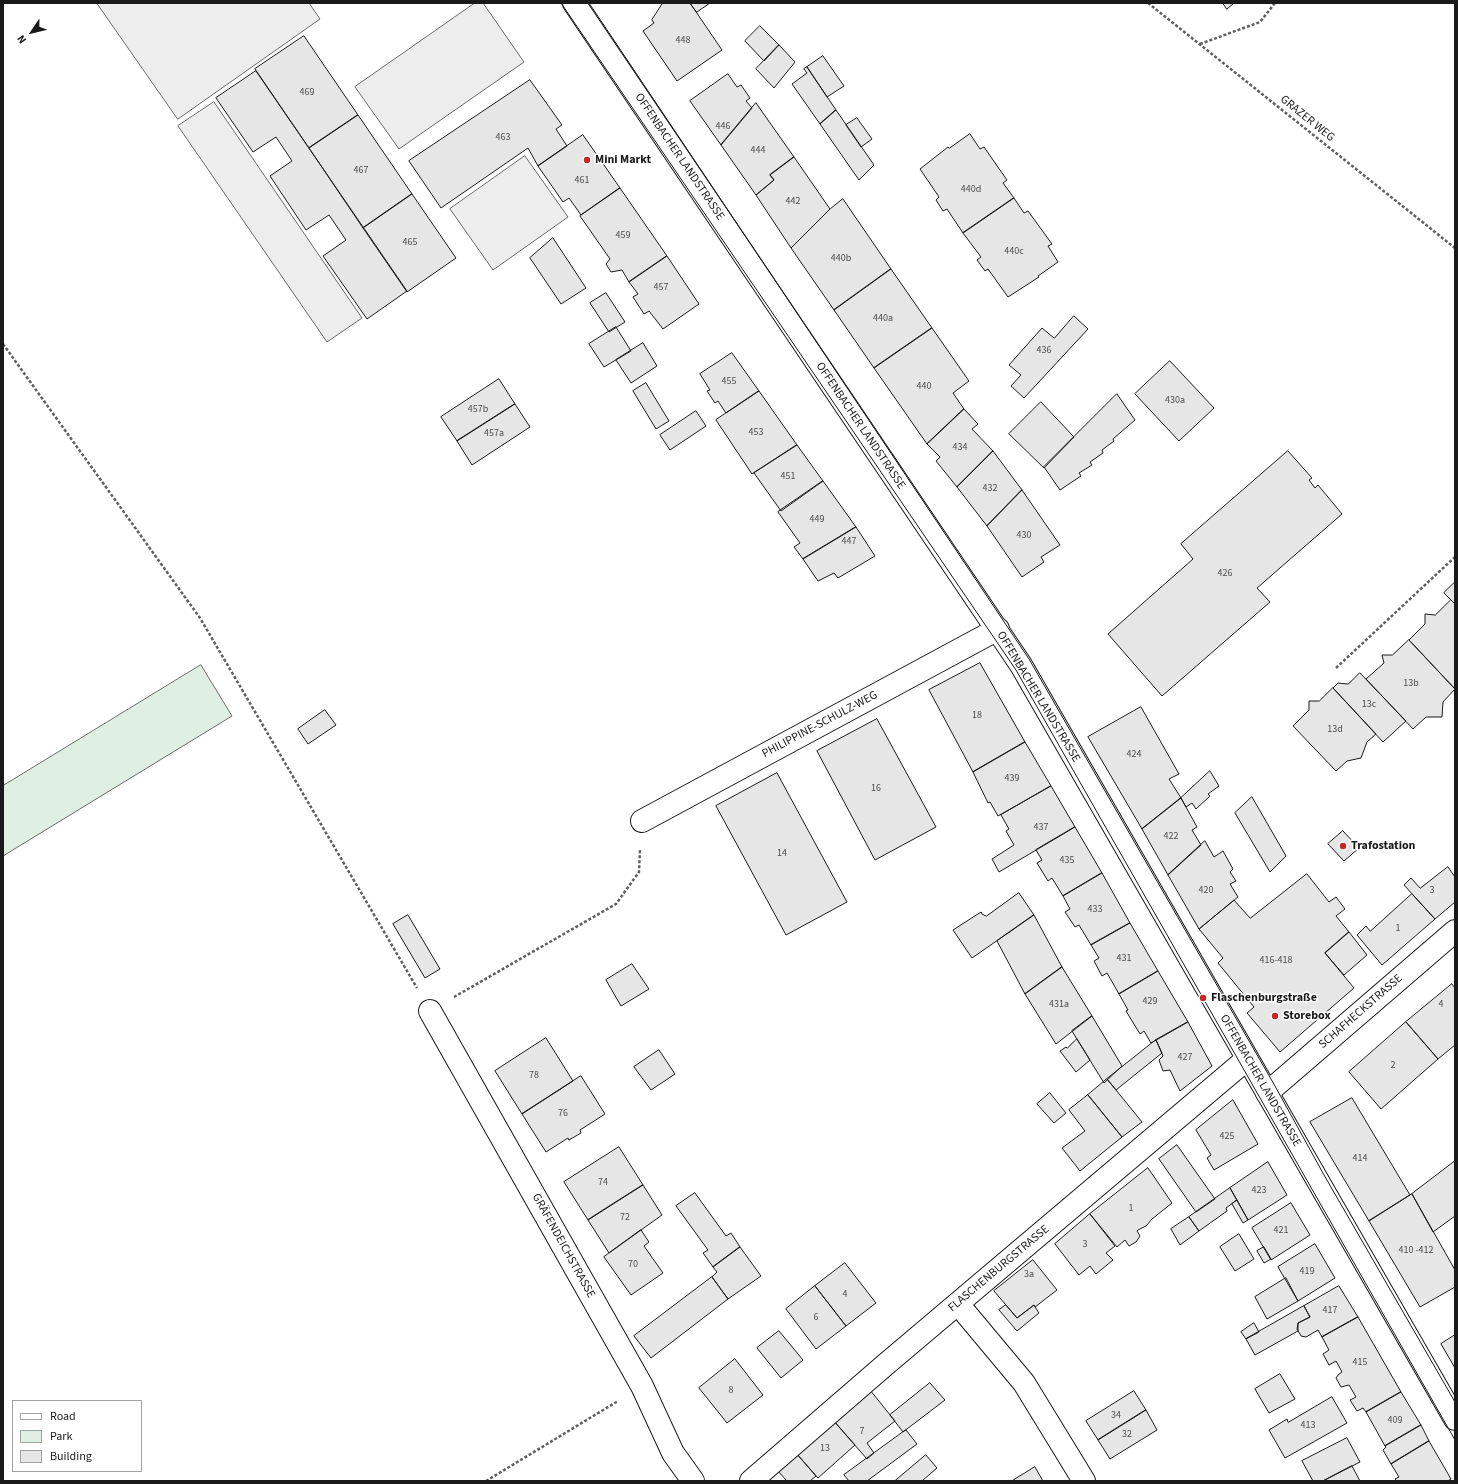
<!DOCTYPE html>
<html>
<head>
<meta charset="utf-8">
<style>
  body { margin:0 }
  #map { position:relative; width:1458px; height:1484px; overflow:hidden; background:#fff; font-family:"Source Sans 3",sans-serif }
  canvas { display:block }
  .frame { position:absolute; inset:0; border:4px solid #1a1a1a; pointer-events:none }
  .legend { position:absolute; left:12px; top:1400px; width:130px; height:72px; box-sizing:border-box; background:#fff; border:1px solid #a3a3a3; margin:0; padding:5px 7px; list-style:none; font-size:12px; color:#1a1a1a }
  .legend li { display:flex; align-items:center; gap:8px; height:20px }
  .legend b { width:20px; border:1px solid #a3a3a3 }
  .north { position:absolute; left:12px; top:12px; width:40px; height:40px; -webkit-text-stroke:3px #fff; paint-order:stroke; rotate:235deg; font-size:11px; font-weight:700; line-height:16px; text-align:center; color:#1a1a1a }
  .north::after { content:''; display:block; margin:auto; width:14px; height:18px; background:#1a1a1a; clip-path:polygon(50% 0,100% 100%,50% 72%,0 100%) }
</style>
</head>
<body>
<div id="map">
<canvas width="1458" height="1484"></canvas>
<div class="frame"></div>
<ul class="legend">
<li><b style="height:5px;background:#fff"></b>Road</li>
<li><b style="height:11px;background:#e0efe3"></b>Park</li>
<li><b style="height:11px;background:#e6e6e6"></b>Building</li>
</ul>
<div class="north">N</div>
</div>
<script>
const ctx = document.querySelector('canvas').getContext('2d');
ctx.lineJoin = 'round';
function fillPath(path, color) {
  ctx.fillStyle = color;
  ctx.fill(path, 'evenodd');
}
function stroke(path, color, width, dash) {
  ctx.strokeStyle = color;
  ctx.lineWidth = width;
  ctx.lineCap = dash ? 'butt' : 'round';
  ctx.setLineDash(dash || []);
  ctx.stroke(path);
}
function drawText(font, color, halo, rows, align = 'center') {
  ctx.font = font + ' "Source Sans 3",sans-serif';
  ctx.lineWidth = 3;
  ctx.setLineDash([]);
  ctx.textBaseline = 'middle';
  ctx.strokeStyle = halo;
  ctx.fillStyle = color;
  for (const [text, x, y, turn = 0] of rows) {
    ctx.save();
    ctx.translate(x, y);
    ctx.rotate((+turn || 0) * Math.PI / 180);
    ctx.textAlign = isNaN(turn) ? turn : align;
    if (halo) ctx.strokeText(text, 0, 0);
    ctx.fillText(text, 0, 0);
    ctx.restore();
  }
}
const green = new Path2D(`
  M201 665 232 716 3 856V786Z`);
const parking = new Path2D(`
  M97 3H309L320 19 178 119Z
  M475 3H483L524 62 399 149 355 87Z
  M214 102 362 318 327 342 178 126Z
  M525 156 568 217 493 270 450 209Z`);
const building = new Path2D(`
  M663 3H690L722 50 677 81 643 31 654 23 652 20Z
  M690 3H710L697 12Z
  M1223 3H1234L1227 9Z
  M760 26 779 45 764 61 745 41Z
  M304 36 358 115 309 148 255 69Z
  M779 45 795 62 774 88 756 69Z
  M823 56 844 86 827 97 807 67Z
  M807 67 836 110 820 124 792 84 807 73 804 69Z
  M256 71 407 291 367 319 323 256 346 240 329 215 306 230 270 176 292 161 276 137 253 152 216 98Z
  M728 74 737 87 741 85 750 98 746 101 752 108 721 145 690 101Z
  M530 80 562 125 556 129 567 146 538 166 528 148 441 208 409 161Z
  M756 103 794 157 770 175 774 180 756 195 721 145Z
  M836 110 874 165 859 180 820 124Z
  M358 115 412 194 363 228 309 148Z
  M857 118 872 139 861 147 846 125Z
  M970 134 980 149 984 147 1007 180 1003 183 1014 198 963 233 947 209 943 211 936 200 939 197 920 169 948 147 949 148Z
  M583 135 620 188 581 215 569 198 563 202 538 166Z
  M794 157 830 209 791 248 756 195 774 180 770 175Z
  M620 188 667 256 629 282 622 270 611 272 606 264 610 259 580 216Z
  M412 194 456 258 407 292 363 228Z
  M1014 198 1024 213 1028 211 1052 244 1048 246 1058 262 1038 276 1039 277 1008 297 988 269 985 271 977 260 981 257 963 233Z
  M843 199 891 269 834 310 791 248 830 209Z
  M553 238 586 288 561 304 530 258Z
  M667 256 699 304 663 329 649 311 644 314 633 297 638 294 629 282Z
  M891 269 932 328 874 368 834 310Z
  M606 293 625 322 609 332 590 303Z
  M1074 316 1088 329 1024 398 1011 386 1021 375 1009 365 1042 328 1054 338Z
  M616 327 631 351 604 367 589 344Z
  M932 328 969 381 953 393 964 409 927 444 874 368Z
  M643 343 657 366 631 383 616 360Z
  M732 353 759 391 726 413 718 401 715 403 707 391 710 390 700 374Z
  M1170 361 1214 408 1179 441 1135 394Z
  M499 379 515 404 457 441 441 417Z
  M646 383 669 421 656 429 633 391Z
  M759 391 797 445 752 474 716 420Z
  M1117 394 1135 420 1113 439 1114 441 1102 450 1103 453 1090 462 1092 465 1079 473 1081 476 1060 490 1044 467Z
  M1041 402 1074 437 1044 468 1009 434Z
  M515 404 530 427 472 465 457 441Z
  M964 409 978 424 972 429 993 451 957 487 936 461 940 457 927 444Z
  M696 411 706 426 670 450 660 435Z
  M797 445 823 481 781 511 754 473Z
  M993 451 1022 490 987 526 957 487Z
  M1288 451 1312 478 1309 480 1315 488 1318 485 1342 514 1257 588 1270 602 1162 696 1108 634 1193 559 1181 544Z
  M823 481 856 527 803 559 794 547 800 543 778 512Z
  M1022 490 1060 545 1041 557 1044 562 1022 577 987 526Z
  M856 527 875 556 838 578 834 573 818 581 803 559Z
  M1455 582V604L1444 593Z
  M1451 600 1455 604V689L1409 640 1425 624V614L1435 615Z
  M1409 640 1455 689 1443 702 1442 717H1426L1413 729 1366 679 1384 663 1382 655H1392Z
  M980 663 1025 742 973 772 929 690Z
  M1360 673 1406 721 1383 742 1333 688 1338 683 1348 684Z
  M1333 688 1376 734 1367 742 1361 758 1347 761 1336 771 1293 726 1309 710V701H1319Z
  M1141 707 1179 774 1169 779 1181 798 1142 829 1088 737Z
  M325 710 336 725 308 744 298 729Z
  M877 719 936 827 875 860 817 751Z
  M1025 742 1051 786 998 816 990 802 988 803 973 772Z
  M1210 771 1219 786 1208 794 1210 796 1196 809 1192 803 1186 807 1181 798Z
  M777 773 847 902 786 935 716 806Z
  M1051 786 1075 827 999 872 992 859 1014 845 1006 831 1009 829 1001 815Z
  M1252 797 1286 856 1270 872 1235 813Z
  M1181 798 1197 827 1192 830 1201 845 1168 875 1142 829Z
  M1075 827 1102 873 1063 896 1052 878 1048 881 1037 863 1042 860 1036 850Z
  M1343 831 1359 848 1344 861 1328 844Z
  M1205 841 1214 857 1223 851 1233 869 1230 872 1236 881 1230 884 1238 897 1199 929 1168 875Z
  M1448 867 1455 877V902L1435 919 1404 885 1411 878 1420 888Z
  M1102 873 1130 923 1091 945 1079 925 1075 927 1065 912 1070 909 1063 896Z
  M1307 874 1329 902 1336 897 1345 909 1336 916 1349 932 1325 953 1354 988 1280 1052 1247 1013 1254 1007 1218 963 1223 958 1199 929 1234 900 1250 918Z
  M1019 893 1034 915 972 958 953 930 981 912 982 914 986 916Z
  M1412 894 1435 919 1382 965 1357 935 1366 926 1370 931Z
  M408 915 440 969 425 978 393 924Z
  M1034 915 1062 967 1025 994 997 941Z
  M1130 923 1158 971 1119 994 1107 973 1102 976 1094 961 1099 958 1091 945Z
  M1349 932 1367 955 1344 975 1325 953Z
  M632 964 649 989 621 1006 606 980Z
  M1062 967 1092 1016 1056 1044 1025 994Z
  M1158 971 1188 1022 1151 1043 1144 1031 1140 1034 1126 1011 1128 1010 1119 994Z
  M1452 984 1455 988V1045L1438 1059 1406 1022Z
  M1092 1016 1122 1066 1104 1083 1072 1031Z
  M1188 1022 1212 1066 1180 1091 1170 1070 1163 1071 1159 1060 1163 1056 1156 1040Z
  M1406 1022 1438 1059 1381 1109 1349 1072Z
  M546 1038 573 1081 522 1114 495 1071Z
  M1077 1039 1090 1060 1076 1072 1060 1051 1066 1047 1067 1048Z
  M1156 1040 1162 1053 1116 1090 1107 1079Z
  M659 1050 675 1074 651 1090 634 1067Z
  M581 1076 605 1114 580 1130 581 1133 569 1140 568 1138 546 1152 522 1114Z
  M1107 1079 1142 1122 1122 1137 1088 1095Z
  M1050 1093 1066 1113 1054 1123 1037 1104Z
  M1088 1095 1122 1137 1080 1171 1062 1148 1085 1131 1069 1110Z
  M1352 1098 1410 1195 1369 1221 1310 1122Z
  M1233 1100 1258 1144 1214 1170 1207 1158 1211 1155 1196 1130Z
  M1177 1145 1215 1199 1196 1212 1159 1159Z
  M619 1147 643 1185 588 1220 564 1182Z
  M1455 1161V1216L1433 1232 1412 1194Z
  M1268 1162 1287 1195 1248 1220 1230 1188Z
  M1148 1168 1172 1203 1152 1219 1146 1226 1138 1230 1137 1231 1140 1236 1136 1242 1129 1246 1125 1240 1117 1247 1090 1214Z
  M643 1185 662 1215 609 1253 588 1220Z
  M1230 1188 1237 1200 1226 1208 1227 1211 1199 1231 1189 1217Z
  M695 1193 726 1236 731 1233 740 1247 713 1267 703 1253 708 1250 676 1206Z
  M1412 1194 1455 1270V1287L1420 1307 1369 1221Z
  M1237 1200 1248 1220 1243 1223 1232 1204Z
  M1291 1203 1310 1235 1271 1260 1252 1228Z
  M1090 1214 1115 1246 1106 1253 1113 1260 1096 1274 1090 1266 1079 1275 1055 1244Z
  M1189 1217 1199 1231 1180 1245 1171 1229Z
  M641 1230 649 1242 644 1246 663 1273 631 1295 604 1257Z
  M1239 1234 1254 1259 1235 1271 1220 1247Z
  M1315 1244 1335 1278 1298 1301 1278 1267Z
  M740 1247 761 1276 728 1299 712 1277 717 1272 713 1267Z
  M1264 1247 1271 1259 1264 1263 1257 1251Z
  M1033 1260 1057 1290 1035 1307 1034 1305 1017 1318 994 1291Z
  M845 1263 876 1303 846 1326 815 1286Z
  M712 1277 728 1299 651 1358 634 1336Z
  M1286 1278 1298 1301 1267 1319 1255 1297Z
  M815 1286 846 1326 816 1349 786 1309Z
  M1339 1286 1358 1317 1322 1337 1318 1330 1306 1337 1301 1336 1297 1329 1298 1323 1310 1317 1304 1306Z
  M1006 1305 1017 1318 1034 1305 1039 1313 1017 1331 999 1310Z
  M1304 1306 1310 1317 1298 1323V1331L1255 1355 1246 1339Z
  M1358 1317 1401 1392 1366 1412 1363 1408 1357 1411 1350 1400 1356 1397 1349 1385 1341 1387 1336 1378 1338 1375 1342 1372 1336 1361 1329 1365 1323 1354 1329 1350 1322 1337Z
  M1254 1323 1259 1332 1246 1339 1241 1332Z
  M779 1331 803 1360 781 1378 757 1348Z
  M1455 1335V1368L1441 1344Z
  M735 1359 763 1395 727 1423 699 1388Z
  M1280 1374 1295 1399 1269 1413 1255 1389Z
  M930 1383 945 1400 903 1432 890 1415Z
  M870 1390 895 1421 867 1443 874 1453 867 1459 832 1419Z
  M1134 1391 1146 1410 1098 1440 1086 1421Z
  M1401 1392 1421 1425 1385 1446 1366 1412Z
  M1332 1397 1347 1423 1285 1458 1269 1430 1287 1419 1288 1422Z
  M1146 1410 1157 1430 1110 1459 1098 1440Z
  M833 1420 855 1445 818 1478 796 1453Z
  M1421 1425 1429 1441 1391 1464 1383 1450 1386 1447 1385 1446Z
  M906 1430 917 1444 867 1481H849L844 1475Z
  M1347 1438 1360 1462 1323 1481H1313L1302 1461Z
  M1429 1441 1451 1479 1448 1481H1397L1395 1479 1399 1477 1391 1464Z
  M796 1453 816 1476 810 1481H787L777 1470Z
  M926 1455 937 1468 922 1481H895Z
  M1352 1466 1360 1481H1323Z
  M1035 1467 1043 1481H1012Z`);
const path = new Path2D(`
  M1148 3 1455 248
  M1200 44 1260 22 1275 3
  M3 344 200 618 417 988
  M1336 668 1455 557
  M454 997 616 904 639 872 640 849
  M486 1481 618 1401`);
const minor = new Path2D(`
  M642 821 998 629
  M430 1011 642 1386 673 1453 693 1481
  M1267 1093 1455 931
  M958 1304 1024 1383 1084 1481
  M751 1481 885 1365 1247 1059`);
const secondary = new Path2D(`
  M574 3 1021 665 1455 1419`);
const tram = new Path2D(`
  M561 3 1016 670 1455 1440
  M589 3 1029 659 1275 1086 1324 1175 1455 1402`);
const markers = [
  [587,160,4,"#c62828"],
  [1343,846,4,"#c62828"],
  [1203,998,4,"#c62828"],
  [1275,1016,4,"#c62828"]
];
const numberNames = [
  ["448",683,41],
  ["469",307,93],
  ["446",723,127],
  ["463",503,138],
  ["444",758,151],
  ["467",361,171],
  ["461",582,181],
  ["440d",971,190],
  ["442",793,202],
  ["459",623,236],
  ["465",410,243],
  ["440c",1014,252],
  ["440b",841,259],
  ["457",661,288],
  ["440a",883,319],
  ["436",1044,351],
  ["455",729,382],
  ["440",924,387],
  ["430a",1175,401],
  ["457b",478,410],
  ["453",756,433],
  ["457a",494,434],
  ["434",960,448],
  ["451",788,477],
  ["432",990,489],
  ["449",817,520],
  ["430",1024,536],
  ["447",849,542],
  ["426",1225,574],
  ["13b",1411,684],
  ["13c",1369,705],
  ["18",977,716],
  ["13d",1335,730],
  ["424",1134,755],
  ["439",1012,779],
  ["16",876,789],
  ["437",1041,828],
  ["422",1171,837],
  ["14",782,854],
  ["435",1067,861],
  ["420",1206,891],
  ["3",1432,891],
  ["433",1095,910],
  ["1",1398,929],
  ["431",1124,959],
  ["416-418",1276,961],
  ["429",1150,1002],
  ["431a",1059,1005],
  ["4",1441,1005],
  ["427",1185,1058],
  ["2",1393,1066],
  ["78",534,1076],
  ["76",563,1114],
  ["425",1227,1137],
  ["414",1360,1159],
  ["74",603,1183],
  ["423",1259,1191],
  ["1",1131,1209],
  ["72",625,1218],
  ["421",1281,1231],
  ["3",1085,1245],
  ["410 -412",1416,1251],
  ["70",633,1265],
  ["419",1307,1272],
  ["3a",1029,1275],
  ["4",845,1295],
  ["417",1330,1311],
  ["6",816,1318],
  ["415",1360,1363],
  ["8",731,1391],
  ["34",1116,1416],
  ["409",1395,1421],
  ["413",1308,1426],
  ["7",862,1432],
  ["32",1127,1435],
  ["13",825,1449]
];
const streetNames = [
  ["GRAZER WEG",1307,119,39],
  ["OFFENBACHER LANDSTRASSE",679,157,56],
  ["OFFENBACHER LANDSTRASSE",860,426,56],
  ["OFFENBACHER LANDSTRASSE",1038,697,59],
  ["PHILIPPINE-SCHULZ-WEG",820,725,-28],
  ["SCHAFHECKSTRASSE",1361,1012,-41],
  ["OFFENBACHER LANDSTRASSE",1260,1081,60],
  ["GRÄFENDEICHSTRASSE",563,1246,61],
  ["FLASCHENBURGSTRASSE",999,1269,-40]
];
const poiNames = [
  ["Mini Markt",595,160],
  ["Trafostation",1351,846],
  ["Flaschenburgstraße",1211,998],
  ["Storebox",1283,1016]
];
fillPath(green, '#e0efe3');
stroke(green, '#6a6a6a', 1);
fillPath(parking, '#ededed');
stroke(parking, '#6a6a6a', 1);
fillPath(building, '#e6e6e6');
stroke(building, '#1a1a1a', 1);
stroke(minor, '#1a1a1a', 24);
stroke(secondary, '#1a1a1a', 24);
stroke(path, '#5f5f5f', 2.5, [3, 2]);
stroke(minor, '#fff', 22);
stroke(secondary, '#fff', 22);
stroke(tram, '#1a1a1a', 1);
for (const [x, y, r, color] of markers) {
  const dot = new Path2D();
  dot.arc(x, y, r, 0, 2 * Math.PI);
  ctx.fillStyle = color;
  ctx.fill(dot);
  stroke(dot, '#fff', 1.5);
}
drawText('10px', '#4d4d4d', null, numberNames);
drawText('12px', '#1a1a1a', '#fff', streetNames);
drawText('bold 12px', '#1a1a1a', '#fff', poiNames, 'left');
</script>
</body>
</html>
